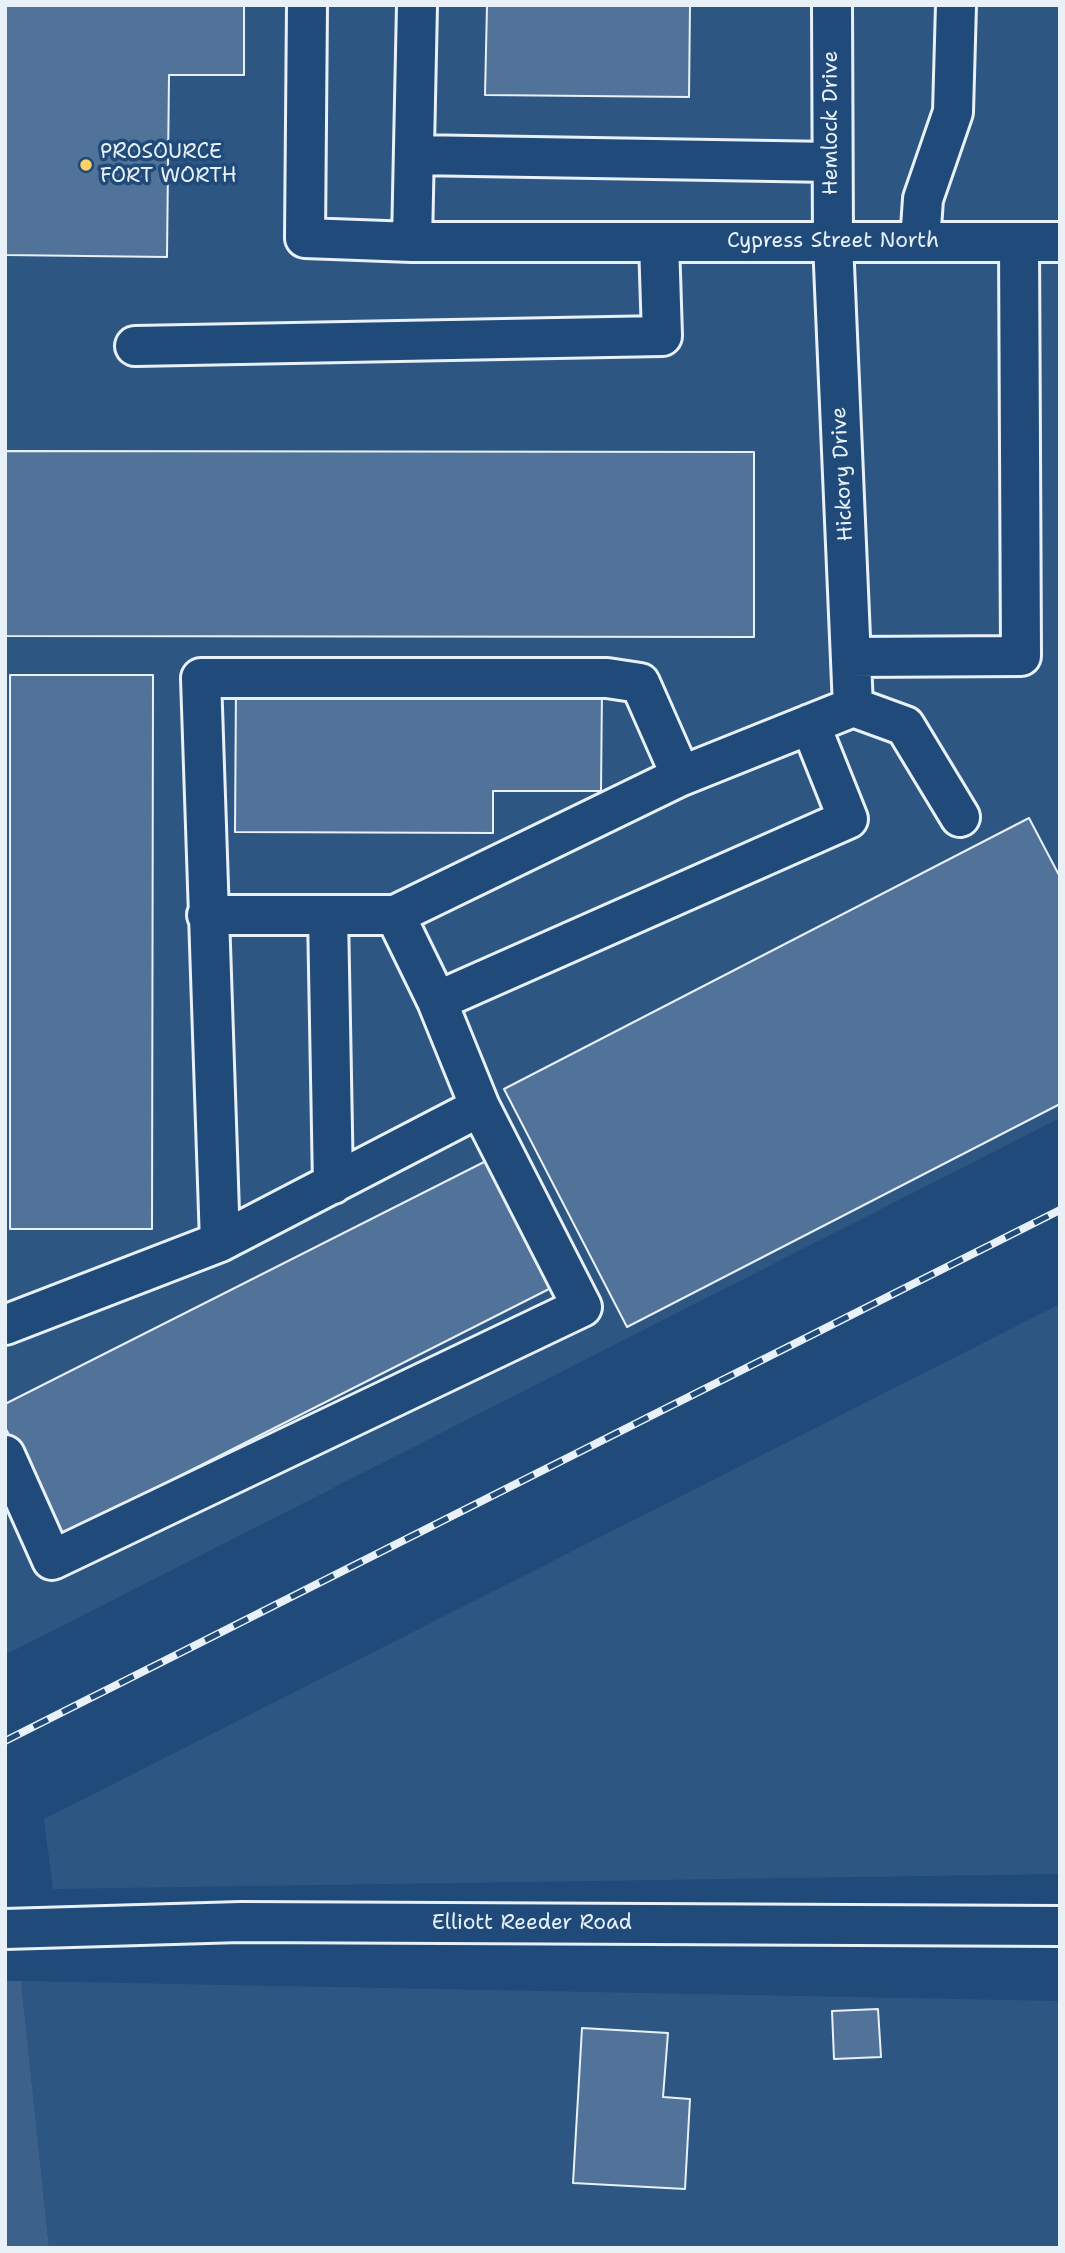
<!DOCTYPE html>
<html>
<head>
<meta charset="utf-8">
<style>
  body { margin:0 }
  #map { position:relative; width:1065px; height:2253px; overflow:hidden; background:#1f4a7a; font-family:"Shantell Sans",sans-serif }
  canvas { display:block }
  .frame { position:absolute; inset:0; border:7px solid #e8f1f8; pointer-events:none }
</style>
</head>
<body>
<div id="map">
<canvas width="1065" height="2253"></canvas>
<div class="frame"></div>
</div>
<script>
const ctx = document.querySelector('canvas').getContext('2d');
ctx.lineJoin = 'round';
function fillPath(path, color) {
  ctx.fillStyle = color;
  ctx.fill(path, 'evenodd');
}
function stroke(path, color, width, dash) {
  ctx.strokeStyle = color;
  ctx.lineWidth = width;
  ctx.lineCap = dash ? 'butt' : 'round';
  ctx.setLineDash(dash || []);
  ctx.stroke(path);
}
function drawText(font, color, halo, rows, align = 'center') {
  ctx.font = font + ' "Shantell Sans",sans-serif';
  ctx.lineWidth = 7;
  ctx.setLineDash([]);
  ctx.textBaseline = 'middle';
  ctx.strokeStyle = halo;
  ctx.fillStyle = color;
  for (const [text, x, y, turn = 0] of rows) {
    ctx.save();
    ctx.translate(x, y);
    ctx.rotate((+turn || 0) * Math.PI / 180);
    ctx.textAlign = isNaN(turn) ? turn : align;
    if (halo) ctx.strokeText(text, 0, 0);
    ctx.fillText(text, 0, 0);
    ctx.restore();
  }
}
const built = new Path2D(`
  M5 5H1060V1118L5 1655Z
  M1060 1304V1874L53 1889 44 1819Z
  M21 1981 1060 2001V2248H49Z`);
const green = new Path2D(`
  M5 1981H21L49 2248H5Z`);
const building = new Path2D(`
  M5 5H244V75H169L167 257 5 255Z
  M487 5H690L689 97 485 95Z
  M5 451 754 452V637L5 636Z
  M10 675H153L152 1229H10Z
  M236 687 602 689 601 791H493V833L235 832Z
  M1029 818 1060 877V1104L627 1327 504 1089Z
  M490 1159 555 1286 61 1536 5 1427V1404Z
  M878 2009 881 2057 834 2059 832 2011Z
  M582 2028 668 2033 663 2097 690 2099 685 2189 573 2183Z`);
const minor = new Path2D(`
  M307 5 305 238 412 242H1060
  M832 5 833 242 853 707
  M414 155 832 162
  M412 242 417 5
  M920 242 923 199 953 112 956 5
  M135 346 662 336 659 242
  M851 657 1021 656 1019 242
  M207 915H395L681 776 853 707 905 726 960 817
  M328 915 333 1184
  M395 915 437 1001 480 1107
  M437 1001 848 819 810 724
  M5 1325 220 1242
  M5 1455 52 1560 582 1307 480 1107 220 1242 201 678H607L640 683 681 776
  M5 1929 241 1922 1060 1926`);
const rail = new Path2D(`
  M5 1741 1060 1210`);
const markers = [
  [86,165,7,"#ffd166"]
];
const streetNames = [
  ["Hemlock Drive",832,123,-90],
  ["Cypress Street North",833,242],
  ["Hickory Drive",843,474,-93],
  ["Elliott Reeder Road",532,1924]
];
const poiNames = [
  ["PROSOURCE",100,153],
  ["FORT WORTH",100,177]
];
fillPath(built, '#2e5683');
fillPath(green, '#3c628c');
fillPath(building, '#517399');
stroke(building, '#e8f1f8', 2);
stroke(minor, '#e8f1f8', 44);
stroke(minor, '#1f4a7a', 38);
stroke(rail, '#e8f1f8', 8);
stroke(rail, '#1f4a7a', 5, [16]);
for (const [x, y, r, color] of markers) {
  const dot = new Path2D();
  dot.arc(x, y, r, 0, 2 * Math.PI);
  ctx.fillStyle = color;
  ctx.fill(dot);
  stroke(dot, '#1f4a7a', 2.5);
}
drawText('21px', '#e8f1f8', '#1f4a7a', streetNames);
drawText('21px', '#e8f1f8', '#1f4a7a', poiNames, 'left');
</script>
</body>
</html>
